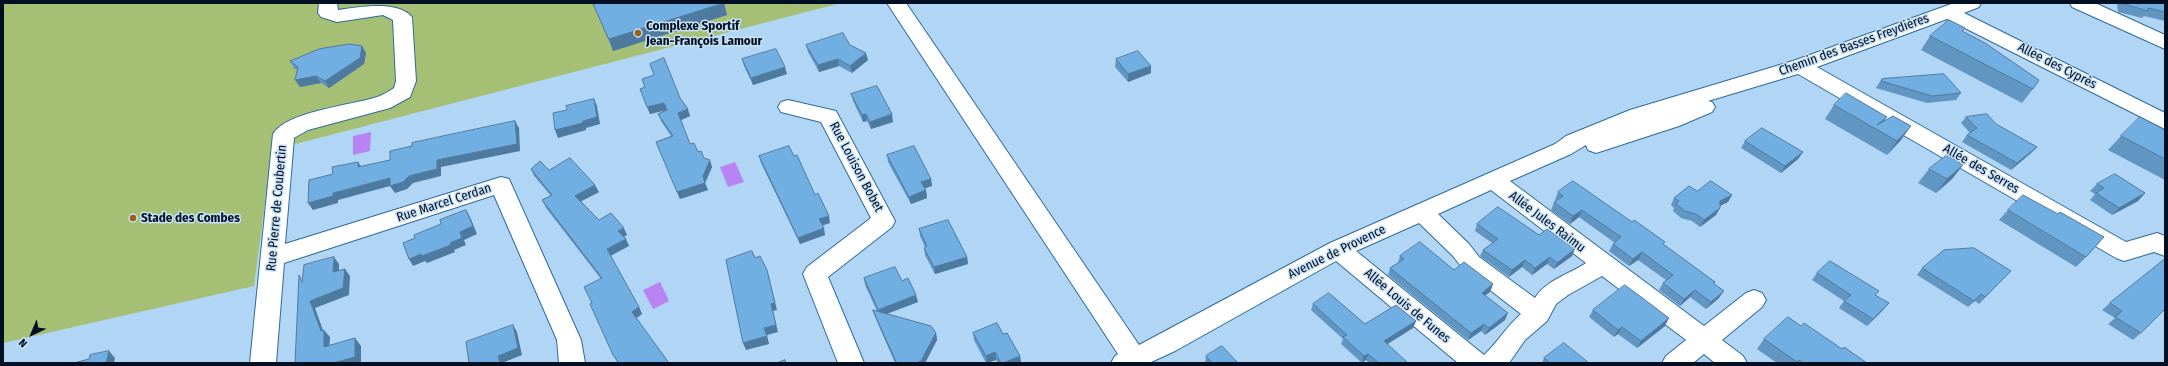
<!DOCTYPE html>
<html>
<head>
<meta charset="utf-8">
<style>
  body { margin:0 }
  #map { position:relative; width:2168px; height:366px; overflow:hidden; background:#b0d5f5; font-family:"Fira Sans Condensed",sans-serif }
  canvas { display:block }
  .frame { position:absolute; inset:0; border:4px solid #001022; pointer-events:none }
  .north { position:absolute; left:12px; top:314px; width:40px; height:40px; -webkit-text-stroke:3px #c8e1f6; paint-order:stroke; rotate:224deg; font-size:11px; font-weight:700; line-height:16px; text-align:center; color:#001022 }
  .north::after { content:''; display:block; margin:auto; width:14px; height:18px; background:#001022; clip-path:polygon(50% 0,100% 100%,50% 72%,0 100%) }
</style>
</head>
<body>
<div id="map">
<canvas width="2168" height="366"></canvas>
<div class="frame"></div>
<div class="north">N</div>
</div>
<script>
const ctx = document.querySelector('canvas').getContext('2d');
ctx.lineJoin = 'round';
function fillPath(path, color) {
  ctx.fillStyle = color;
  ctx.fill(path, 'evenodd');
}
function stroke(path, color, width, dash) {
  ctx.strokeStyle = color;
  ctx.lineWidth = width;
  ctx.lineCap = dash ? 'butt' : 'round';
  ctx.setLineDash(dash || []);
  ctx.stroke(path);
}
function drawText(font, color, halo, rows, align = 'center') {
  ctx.font = font + ' "Fira Sans Condensed",sans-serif';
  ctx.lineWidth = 3;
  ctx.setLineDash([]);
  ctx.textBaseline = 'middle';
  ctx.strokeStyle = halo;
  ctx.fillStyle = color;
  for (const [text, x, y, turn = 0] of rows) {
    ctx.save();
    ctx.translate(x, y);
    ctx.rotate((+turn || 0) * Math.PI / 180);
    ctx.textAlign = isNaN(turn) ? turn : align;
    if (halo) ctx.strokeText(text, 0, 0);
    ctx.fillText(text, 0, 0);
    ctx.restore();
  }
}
const green = new Path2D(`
  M3 3H841L272 150 254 286 3 343Z`);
const water = new Path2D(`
  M371 132 370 151 353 155V136Z
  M735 162 744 182 728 187 720 167Z
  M660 282 669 301 653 309 643 290Z`);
const street = new Path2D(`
  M319 3H337L338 10C359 7 397 0 412 17L416 81 410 97 390 108 308 130 294 138 285 244 501 177 509 179 581 340 585 363H559L557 340 494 195 284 263 276 363H250L273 134C286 112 350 105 374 98 381 96 388 92 394 88L396 81 393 20 383 15 337 22 321 17 318 13Z
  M887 3H906L1139 345 1330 243 1555 144 1566 136 1630 110 1793 61 1954 3H1981L1979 7 1964 13 2165 113V129L1947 19 1817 67 2126 242 2157 233 2165 236V256L2154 252 2124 261 2116 258 1798 74 1708 101 1712 102 1715 107 1712 112 1679 126 1596 153 1588 150 1586 145 1571 154 1510 181 1704 326 1746 293 1754 290 1762 293 1766 300 1762 307 1722 340 1743 356 1747 363H1715L1704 354 1693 363H1662L1666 356 1686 340 1602 276 1568 295 1556 304 1547 321 1525 340 1509 363H1458L1336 261 1175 351 1149 363H1111L1115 356 1118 354ZM1491 190 1586 263C1568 275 1546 280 1535 298L1479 257 1469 244 1438 214ZM1419 223 1453 256 1463 269 1521 314C1506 327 1498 342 1484 355L1356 251Z
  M2070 3H2095L2165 35V49L2072 7Z
  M788 100 836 111 895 221 892 227 828 277 864 363H838L803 274 807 267 871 218 821 122 781 112 778 107 781 102Z`);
const wall = new Path2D(`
  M593 3H724L727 15 613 51Z
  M2117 3H2165V21L2144 16 2142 18 2118 12Z
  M1962 31 2033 89 2022 103 1921 50 1930 36Z
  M806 45H850L868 60 852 73 839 66 819 72 808 52Z
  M362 46 366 53 364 64 329 88 321 83 300 87 297 70 294 68 290 61Z
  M742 59 787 74 753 85 744 66Z
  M1116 59 1151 73 1128 82 1115 67Z
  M1882 79 1961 93 1956 100 1927 103 1876 88 1877 86Z
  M640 89 680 98 690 116 681 120 690 144 712 167 705 183 708 190 680 199 656 142 671 136 661 121 658 114 665 110 650 114Z
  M851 94 893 122 871 129 867 121 863 122 853 101Z
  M1834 105 1887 117 1885 120 1901 140 1887 155 1825 119Z
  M1966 117 1996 124 2031 153 2011 170 1962 142 1967 135 1970 133 1961 123Z
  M2165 130V180L2108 150 2121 136Z
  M1745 141 1803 152 1798 159 1781 173 1741 148Z
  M887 155 931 179 932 186 925 188 927 198 911 204 888 162Z
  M759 156H794L830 223 822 225 825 235 800 244 761 163Z
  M1963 165 1952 179 1936 193 1918 183 1929 169Z
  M531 169 549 170 599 192 581 201 599 220 627 235 624 237 629 246 610 256 639 307 642 314 636 318 669 363H618L613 355 592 303 601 279 546 208 542 200 551 196 534 176Z
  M2097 184 2145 193 2138 201 2112 215 2090 200 2095 194 2090 191Z
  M1558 192 1663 244 1715 282 1714 284 1719 298 1706 309 1690 297 1680 306 1659 290 1663 283 1666 280 1638 260 1629 266 1609 251 1613 244 1615 243 1579 217 1570 224 1551 210 1554 202 1556 201 1555 200Z
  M1732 195 1728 202 1720 206 1716 215 1700 227 1692 221 1681 218 1673 211 1674 208 1671 205 1674 198Z
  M2008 210 2086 257 2076 267 1999 220Z
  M1477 224 1539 235 1572 256 1554 269 1547 264 1532 275 1522 267 1509 277 1480 256 1483 250 1492 243 1475 231Z
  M919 229 967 257 968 264 935 274 925 255 924 248 925 247 920 236Z
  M1400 256 1454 270 1493 284 1490 292 1485 295 1505 320 1485 335 1481 331 1468 340 1388 275 1390 268 1398 263Z
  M2165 259 2141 333 2133 340 2108 324 2115 318 2102 310 2110 303Z
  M1922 268 2005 277 1979 304 1975 301 1968 307 1917 275Z
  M1817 273 1876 295 1883 310 1867 326 1839 308 1844 301 1812 280Z
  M864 278 902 281 918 302 887 314 936 333 937 340 925 363H895L875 317 873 310 877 311 865 285Z
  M1313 304 1365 324 1416 321 1413 328 1387 344 1408 363H1369L1366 360 1362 363 1341 344 1343 339 1311 310Z
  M1593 310 1665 326 1637 348 1618 334 1614 337 1589 317Z
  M1801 326 1842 349 1867 363H1777L1757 349 1764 339Z
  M973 333 1003 334 1020 356 1021 363H998L996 360 986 363 974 340Z
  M1206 356 1238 363H1205Z
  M1544 358 1589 363H1542Z`);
const shadedWall = new Path2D(`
  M724 3 727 15 613 51 609 39Z
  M362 46 366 53 364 64 329 88 325 81Z
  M866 53 868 60 852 73 850 66Z
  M838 59 839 66 819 72 818 65Z
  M1151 66V73L1128 82V74Z
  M785 67 787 74 753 85 751 78Z
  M316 76 321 83 300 87 295 80Z
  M594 99 597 106 600 124 586 128V130L558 138 555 130 583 121Z
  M664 103 667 110 650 114 647 107Z
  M688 109 690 116 681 120 678 113Z
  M866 114 867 121 863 122 862 115Z
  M892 114 893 122 871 129 870 122Z
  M515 121 519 128 520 151 441 167V176L413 183 407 189 395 193 390 186 338 200V203L313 210 308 203 333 193 390 178 409 176 437 160Z
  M1911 126 1901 140 1887 155 1897 141Z
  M2037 147 2031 153 2011 170 2017 163Z
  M1803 152 1798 159 1781 173 1785 166Z
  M710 160 712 167 705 183 708 190 680 199 677 192 703 176Z
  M358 162 363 169 358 167Z
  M1963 165 1952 179 1936 193 1947 179Z
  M931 179 932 186 922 189 921 182Z
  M595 185 599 192 578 203 575 196Z
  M926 190 927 198 911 204 909 197Z
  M2145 193 2138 201 2112 215 2119 208Z
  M1732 195 1728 202 1716 208 1720 201Z
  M1720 208 1716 215 1700 227 1704 220Z
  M466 210 470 217 477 234 464 240 466 245 454 250 455 252 427 263 425 261 413 266 409 259 421 254 450 243 460 232Z
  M1582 210 1579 217 1570 224 1573 216Z
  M829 216 830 223 821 226 819 219Z
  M624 228 627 235 621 238 618 231Z
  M824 228 825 235 800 244 798 238Z
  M626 239 629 246 610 256 607 249Z
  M1575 249 1572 256 1554 269 1557 263Z
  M1642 252 1638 260 1629 266 1633 259Z
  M334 257 339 264V279L333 272Z
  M967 257 968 264 935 274 934 267Z
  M1550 257 1547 264 1532 275 1535 268Z
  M1525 260 1522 267 1509 277 1512 270Z
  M345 269 350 276 349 295 315 308 324 333V330L330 337 329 355 324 347 310 301Z
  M767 270 777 310 773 311 778 332 767 335 769 344 746 350 743 343 764 328 771 304Z
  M1493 284 1490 292 1479 300 1482 293Z
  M1695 290 1690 297 1680 306 1684 299Z
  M1724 291 1719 298 1706 309 1711 302Z
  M916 295 918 302 880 316 878 310Z
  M1889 303 1883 310 1867 326 1873 319Z
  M639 307 642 314 635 319 632 312Z
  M1508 313 1505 320 1485 335 1489 328Z
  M1669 318 1665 326 1637 348 1641 341Z
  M1416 321 1413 328 1381 348 1384 341Z
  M1484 324 1481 331 1468 340 1471 333Z
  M513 325 517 332 522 355 502 363H500L498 356Z
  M1622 327 1618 334 1614 337 1618 330Z
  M936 333 937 340 925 363H916Z
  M355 338 361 346V363H333Z
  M109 351 115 358 114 363H106Z
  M995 352 996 360 987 363 986 356Z
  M1368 354 1366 360 1362 363 1364 356Z
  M1020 356 1021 363H1003Z`);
const building = new Path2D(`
  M593 3H724L609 39Z
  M2124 3H2165V12L2148 8V11L2124 4Z
  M1949 20 1965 28 1962 31 1985 43 2039 80 2033 89 1930 36Z
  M843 33 850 45 866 53 850 66 838 59 818 65 806 45Z
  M350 44 362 46 360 58 325 81 316 76 295 80 298 67 290 61 319 49Z
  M776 49 785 67 751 78 742 59Z
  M1138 51 1151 66 1128 74 1116 59Z
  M664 58 680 98 688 109 678 113 690 144 694 143 698 152 701 151 704 158 710 160 703 176 705 183 677 192 656 142 673 136 658 114 667 110 664 103 647 107 640 89 645 87 642 79 654 75 650 64Z
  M1944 74 1961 93 1932 96 1881 81 1882 79Z
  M877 86 892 114 870 122 866 114 862 115 851 94Z
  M1846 93 1887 117 1877 125 1893 116 1911 126 1897 141 1834 105Z
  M594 99 597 117 583 121V123L555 130 553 113 567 110 566 106Z
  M1987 114 1996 124 2037 147 2017 163 1967 135 1977 128 1966 117Z
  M2140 117 2165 130V159L2121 136Z
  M515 121 517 144 437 160V169L409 176 403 182 390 186V178L333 193V196L308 203 309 180 333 174 332 167 358 162V167L390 160V151L412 146V143Z
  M1762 128 1803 152 1785 166 1745 141Z
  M789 146 794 156 797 155 815 195 818 193 829 216 819 219 824 228 798 238 759 156Z
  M914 146 931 179 921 182 926 190 909 197 887 155Z
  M1947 155 1963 165 1947 179 1929 169Z
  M570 158 595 185 575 196 599 220 611 213 624 228 618 231 626 239 607 249 639 307 632 312 669 363H619L613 355 590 304 592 303 584 287 602 278 542 200 552 195 531 169 540 161 549 170Z
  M2115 174 2145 193 2119 208 2096 193 2104 188 2097 184Z
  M1573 181 1622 215 1632 222 1634 220 1665 242 1663 244 1715 282 1713 283 1724 291 1711 302 1695 290 1684 299 1663 283 1673 275 1642 252 1633 259 1613 244 1621 237 1582 210 1573 216 1554 202 1563 196 1558 192Z
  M1711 181 1732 195 1720 201V208L1704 220 1696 214 1685 211 1676 204 1679 201 1674 198 1689 186 1697 191Z
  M2023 195 2058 214 2060 212 2104 237 2086 257 2008 210Z
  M1498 207 1539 235 1547 229 1575 249 1557 263 1550 257 1535 268 1525 260 1512 270 1483 250 1498 239 1477 224Z
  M466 210 473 226 460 232 462 238 450 243 451 245 422 256 421 254 409 259 403 243 415 238 414 235 441 224 440 220Z
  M948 220 967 257 934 267 924 248 927 246 919 229Z
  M1420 242 1454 270 1464 262 1493 284 1482 293 1508 313 1489 328 1484 324 1471 333 1390 268 1404 259 1400 256Z
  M1974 248 2011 271 1985 297 1981 294 1974 301 1922 268 1944 250Z
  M752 251 755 258 760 256 767 270 775 303 771 304 776 325 764 328 767 336 743 343 726 260Z
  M334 257 333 272 345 269 343 288 310 301 321 331 324 330V347L355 338V357L333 363H295L299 275 302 282 304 265Z
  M2165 259V309L2141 333 2115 317 2122 311 2110 303Z
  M1830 261 1879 291 1875 295 1889 303 1873 319 1844 301 1851 295 1817 273Z
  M895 267 902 281 908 278 916 295 878 310 864 278Z
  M1625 285 1669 318 1641 341 1622 327 1618 330 1593 310Z
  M1329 293 1365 324 1396 305 1416 321 1384 341 1408 363H1379L1368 354 1364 356 1343 337 1347 335 1313 304Z
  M873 310 931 326 936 333 921 361 916 363H897Z
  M1788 317 1801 326 1804 323 1842 349 1844 347 1867 363H1803L1799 360 1797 362 1764 339Z
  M997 323 1003 334 1007 333 1020 356 1003 363H1001L995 352 986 356 973 333Z
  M513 325 518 348 498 356 500 363H469L466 342Z
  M1564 343 1589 363H1548L1549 362 1544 358Z
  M1222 346 1238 363H1212L1206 356Z
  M109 351 106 363H74L89 359 90 355Z
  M785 360 786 363H777Z`);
const markers = [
  [638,33,4,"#985e1c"],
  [133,218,4,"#985e1c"]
];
const poiNames = [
  ["Complexe Sportif",646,26],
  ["Jean-François Lamour",646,41],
  ["Stade des Combes",141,218]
];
const streetNames = [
  ["Chemin des Basses Freydières",1854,45,-20],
  ["Allée des Cyprès",2057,66,27],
  ["Rue Louison Bobet",856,167,62],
  ["Allée des Serres",1981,169,30],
  ["Rue Marcel Cerdan",444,203,-18],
  ["Rue Pierre de Coubertin",277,208,-85],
  ["Allée Jules Raimu",1547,222,37],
  ["Avenue de Provence",1337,252,-26],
  ["Allée Louis de Funes",1407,306,40]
];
fillPath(green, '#a5c074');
fillPath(water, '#b883f2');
stroke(street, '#2d6b9b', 2);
fillPath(street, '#fff');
fillPath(wall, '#6196c3');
fillPath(shadedWall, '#4f7a9f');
fillPath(building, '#71afe3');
stroke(building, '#4f7a9f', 1);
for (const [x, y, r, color] of markers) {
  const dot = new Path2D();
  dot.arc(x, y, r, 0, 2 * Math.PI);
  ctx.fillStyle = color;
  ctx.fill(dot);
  stroke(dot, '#c8e1f6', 1.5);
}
drawText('bold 13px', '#001022', '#c8e1f6', poiNames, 'left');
drawText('13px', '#001022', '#c8e1f6', streetNames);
</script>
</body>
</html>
